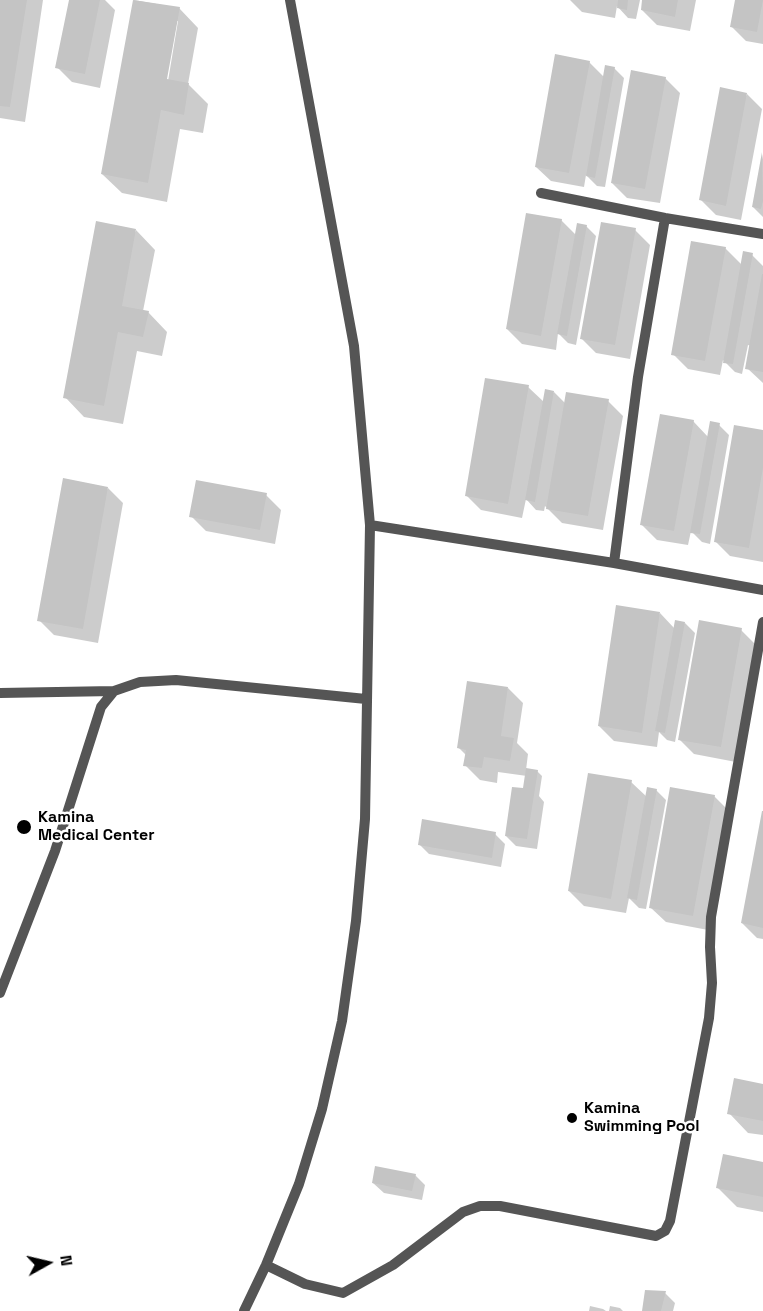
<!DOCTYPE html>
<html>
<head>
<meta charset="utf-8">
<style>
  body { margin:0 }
  #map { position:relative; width:763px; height:1311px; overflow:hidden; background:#fff; font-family:"Space Grotesk",sans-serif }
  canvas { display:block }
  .north { position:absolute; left:18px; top:1233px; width:60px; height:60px; -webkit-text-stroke:4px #fff; paint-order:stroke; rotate:82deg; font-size:16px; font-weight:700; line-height:24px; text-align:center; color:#000 }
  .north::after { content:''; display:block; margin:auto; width:21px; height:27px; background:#000; clip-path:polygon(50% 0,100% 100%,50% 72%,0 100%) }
</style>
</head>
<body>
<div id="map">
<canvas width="763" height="1311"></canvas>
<div class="north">N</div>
</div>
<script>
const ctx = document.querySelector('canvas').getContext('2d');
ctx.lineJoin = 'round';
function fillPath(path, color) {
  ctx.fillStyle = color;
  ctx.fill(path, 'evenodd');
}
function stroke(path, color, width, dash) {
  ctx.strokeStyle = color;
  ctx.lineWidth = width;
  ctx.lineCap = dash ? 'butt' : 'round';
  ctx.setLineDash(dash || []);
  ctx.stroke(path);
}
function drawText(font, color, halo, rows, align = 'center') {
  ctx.font = font + ' "Space Grotesk",sans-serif';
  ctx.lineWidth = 5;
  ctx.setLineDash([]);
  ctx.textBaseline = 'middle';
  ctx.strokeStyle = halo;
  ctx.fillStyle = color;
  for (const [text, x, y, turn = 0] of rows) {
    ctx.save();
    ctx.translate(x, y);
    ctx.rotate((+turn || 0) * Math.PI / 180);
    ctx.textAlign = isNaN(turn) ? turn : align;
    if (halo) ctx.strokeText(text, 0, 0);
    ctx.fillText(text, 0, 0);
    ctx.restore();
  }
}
const shadow = new Path2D(`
  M0 0H43L25 122 0 118Z
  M71 0H105L115 10 100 88 72 82 57 67Z
  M134 0 179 8 198 28 188 84 208 104 203 133 180 129 167 202 122 193 102 174ZM175 21H178L167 87 164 86Z
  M570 0H640L636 19 628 18 617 6 615 18 582 12Z
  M644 0H696L690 31 657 25 642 10Z
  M736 0H763V44L746 41 731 26Z
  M589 62 604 77 614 68 624 78 605 187 597 186 586 175 584 187 551 181 536 167Z
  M665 78 680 93 660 203 627 198 612 183Z
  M747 94 762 109 741 220 716 215 701 200Z
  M763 154V217L753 207Z
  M561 220 576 235 586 226 596 236 576 345 568 343 558 333 556 350 522 344 507 329Z
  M136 230 155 250 143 311 148 312 167 332 162 356 137 351 123 424 84 417 65 397Z
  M635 230 650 245 630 359 596 353 581 338Z
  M725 248 742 265 752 255 763 266V383L747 368 751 346 748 345 742 374 735 372 723 360 720 375 688 369 673 354Z
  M528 387 544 402 554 392 566 404 608 401 623 416 603 530 562 523 545 506 544 511 536 510 526 499 522 518 481 510 466 495Z
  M693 421 709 438 719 425 729 435 710 544 702 542 691 531 688 545 657 540 642 525Z
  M763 432V562L730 556 715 541Z
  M108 488 123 503 98 643 54 635 39 620Z
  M266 495 281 510 275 544 206 531 191 516Z
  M660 613 675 629 685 623 695 633 675 742 667 740 659 732 657 747 614 741 599 726Z
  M741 630 756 645 736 762 694 754 679 739Z
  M508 688 523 703 517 743 528 754 526 770 537 771 542 776 539 796 544 802 537 849 516 846 506 836 528 791 527 776 498 772 497 783 480 780 465 765 466 755 459 748Z
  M631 782 647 797 656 790 666 800 646 909 639 908 629 898 626 913 584 906 569 891Z
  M714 796 729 811 708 930 666 922 651 908Z
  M763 813V939L757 938 742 923Z
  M495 834 505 844 501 867 429 854 419 844Z
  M763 1085V1135L748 1133 729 1113Z
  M763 1163V1212L737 1207 718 1188Z
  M415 1175 425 1185 422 1200 384 1193 373 1183Z
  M665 1293 675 1303 673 1311H643Z
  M590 1306 603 1309 606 1311H589Z
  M610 1306 620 1308 623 1311H609Z`);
const building = new Path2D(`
  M0 0H27L10 107 0 106Z
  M69 0H100L85 74 55 68Z
  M133 0 180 7 167 79 189 83 184 115 161 110 148 183 101 174Z
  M618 0H628L627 10 617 8Z
  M642 0H678L675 17 641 10Z
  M735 0H763L757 32 730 27Z
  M555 54 590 61 569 173 535 167Z
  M605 65 615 67 595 178 586 176Z
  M631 70 666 77 645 189 611 183Z
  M720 87 747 93 726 206 699 200Z
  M762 152 763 201 761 209 752 207Z
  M526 213 562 219 541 336 506 329Z
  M96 221 136 229 122 306 149 311 143 337 118 332 104 406 63 398Z
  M601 222 636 228 615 345 580 339Z
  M577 223 587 225 567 336 557 334Z
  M691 241 726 247 705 361 671 355Z
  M743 251 753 253 733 364 723 363Z
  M762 274H763V372L745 369Z
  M485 378 529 385 508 504 465 496Z
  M545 389 554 391 535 502 525 500Z
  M566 392 609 399 588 516 546 509Z
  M660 414 694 420 674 531 640 525Z
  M710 421 720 423 700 534 690 533Z
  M734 425 763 430V468L749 548 714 542Z
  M63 478 108 487 83 629 37 621Z
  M196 480 267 493 260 530 189 517Z
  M616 605 660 612 642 733 598 726Z
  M675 620 685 622 665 733 655 731Z
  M699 620 742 628 721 747 678 740Z
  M467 681 508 687 501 736 514 738 510 761 484 757 482 768 463 766 466 750 457 748Z
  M526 768 538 770 527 839 505 836 512 787 523 788Z
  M588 773 632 780 611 899 568 891Z
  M647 787 657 789 637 900 627 898Z
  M670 787 715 795 693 916 649 908Z
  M762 811H763V928L741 923Z
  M422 819 496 832 492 858 418 845Z
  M734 1078 763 1084V1121L727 1114Z
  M723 1154 763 1162V1197L716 1188Z
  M375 1166 416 1174 412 1191 372 1183Z
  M645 1290 666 1291 661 1311H642Z`);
const lane = new Path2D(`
  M541 193 665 218 763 234
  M370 525 614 563 763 590
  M614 563 638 377 665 218
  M0 693 114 691 140 682 176 680 366 699
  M0 993 55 851 101 707 114 691
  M266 1265 305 1284 343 1293 393 1265 463 1212 480 1206H500L656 1236 665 1231 670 1221 709 1018 712 983 710 947 711 917 763 622
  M244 1311 266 1265 299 1184 322 1109 342 1021 356 921 365 819 370 525 354 346 290 0`);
const markers = [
  [24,827,8,"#000"],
  [572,1118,6,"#000"]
];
const poiNames = [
  ["Kamina",38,818],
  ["Medical Center",38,836],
  ["Kamina",584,1109],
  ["Swimming Pool",584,1127]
];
fillPath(shadow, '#0003');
fillPath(building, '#c4c4c4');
stroke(lane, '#555', 10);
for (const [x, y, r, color] of markers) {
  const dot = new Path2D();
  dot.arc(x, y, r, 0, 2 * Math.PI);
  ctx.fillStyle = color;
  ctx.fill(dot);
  stroke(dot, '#fff', 2);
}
drawText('bold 16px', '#000', '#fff', poiNames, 'left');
</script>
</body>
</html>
